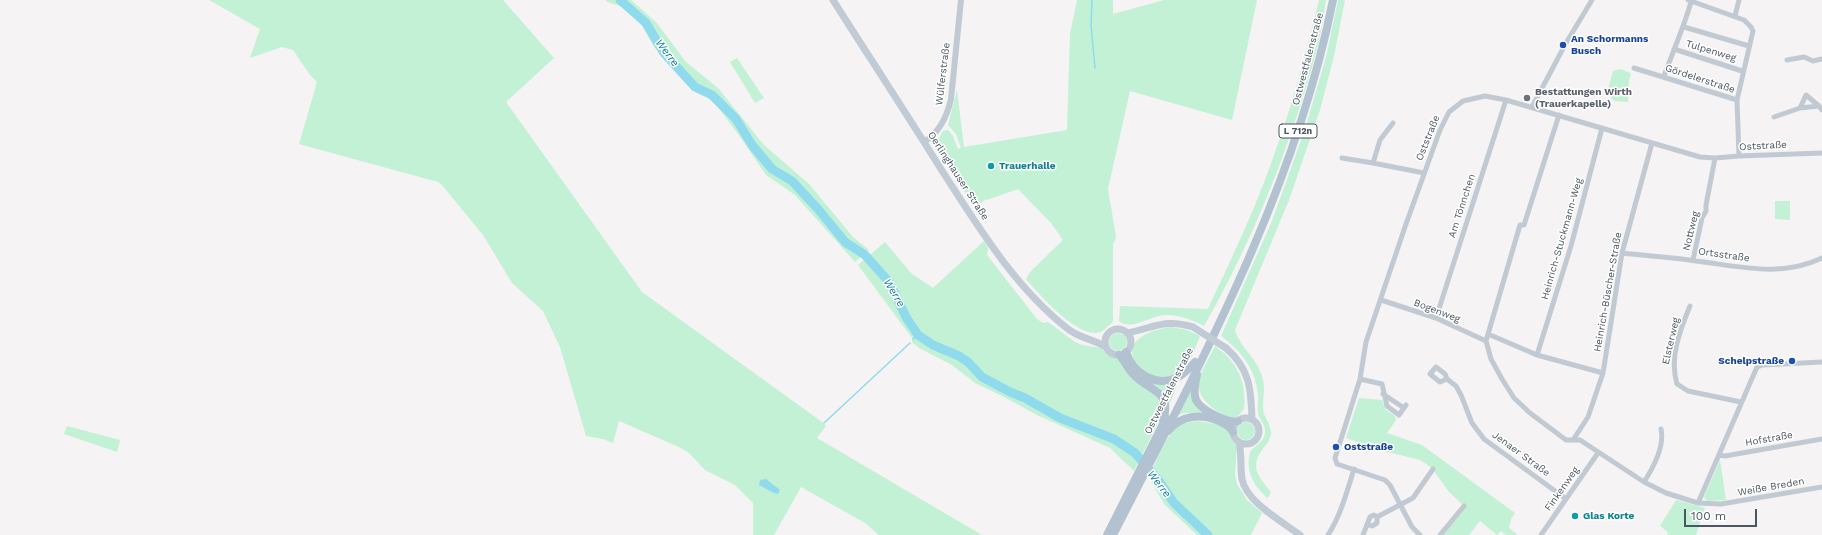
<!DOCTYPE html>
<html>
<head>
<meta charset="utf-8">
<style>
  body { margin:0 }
  #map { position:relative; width:1822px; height:535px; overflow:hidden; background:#f5f3f3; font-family:"Work Sans",sans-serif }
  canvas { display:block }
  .scale { position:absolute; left:1684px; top:509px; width:73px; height:18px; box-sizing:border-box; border:2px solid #4a5661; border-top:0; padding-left:5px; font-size:12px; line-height:14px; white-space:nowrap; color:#4a5661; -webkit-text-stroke:3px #fff; paint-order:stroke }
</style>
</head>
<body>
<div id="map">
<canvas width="1822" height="535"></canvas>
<div class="scale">100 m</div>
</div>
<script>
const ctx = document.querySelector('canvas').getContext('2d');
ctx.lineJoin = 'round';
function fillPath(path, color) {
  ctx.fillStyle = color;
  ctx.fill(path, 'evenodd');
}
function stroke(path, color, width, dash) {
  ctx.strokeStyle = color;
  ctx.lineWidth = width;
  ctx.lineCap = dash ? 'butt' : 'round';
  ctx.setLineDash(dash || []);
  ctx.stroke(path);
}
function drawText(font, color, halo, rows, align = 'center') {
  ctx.font = font + ' "Work Sans",sans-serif';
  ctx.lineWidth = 3;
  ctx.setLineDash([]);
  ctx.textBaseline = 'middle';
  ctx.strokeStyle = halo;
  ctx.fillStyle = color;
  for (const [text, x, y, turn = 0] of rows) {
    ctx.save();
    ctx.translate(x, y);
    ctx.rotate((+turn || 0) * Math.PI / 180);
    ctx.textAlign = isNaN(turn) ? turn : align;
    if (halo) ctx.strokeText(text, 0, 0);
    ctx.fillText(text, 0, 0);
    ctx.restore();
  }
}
const green = new Path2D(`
  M209 0H503L554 58 506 102 642 292 822 422 826 426 817 438 982 535H879L865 523 801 487 774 535H753V503L735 485 705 470 689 453 679 447 619 421 613 443 603 439 586 436 560 347 543 311 512 283 483 235 442 185 438 182 299 144 317 82 310 75 293 50 282 47 250 58 260 29Z
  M606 0H631L656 22 686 62 718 88 764 145 809 184 853 237 869 250 855 262 795 195 766 175 738 134 717 106 672 67 654 47 641 24 623 7 607 2Z
  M1077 0H1113V14L1164 0H1257L1232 120 1130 91 1108 189 1116 237 1113 245V320C1112 325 1108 325 1105 329 1085 348 1039 294 1026 279L1030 272 1063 240 1051 223 1018 189 987 200 986 199 975 208 945 161 937 142 943 131 948 130 953 136 958 149 961 148 956 134 948 125 957 90 964 147 1067 130 1070 34Z
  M1319 0H1326C1323 20 1320 40 1314 60 1288 152 1252 242 1204 326 1193 320 1180 315 1167 315 1152 314 1132 332 1119 321L1120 306 1208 309C1231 259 1255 210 1273 158 1292 107 1306 53 1319 0Z
  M1338 0H1345L1334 56 1320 110 1289 200 1235 330C1240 348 1258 358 1263 380 1266 391 1261 403 1264 414 1267 421 1271 426 1271 434 1270 440 1266 445 1262 450 1249 468 1260 478 1271 492L1268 498C1254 487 1245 471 1250 452 1256 445 1264 442 1265 433 1266 424 1259 420 1258 413 1257 407 1259 400 1258 394 1255 368 1241 351 1221 336L1272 221 1305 129 1326 57Z
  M737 58 764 98 755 103 730 62Z
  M1620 69 1631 73 1629 81 1628 102 1614 101 1607 93 1613 71Z
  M1775 201H1790V220L1775 219Z
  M984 241 988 248 987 255 1037 319 1043 323 1048 322 1075 342 1082 345 1101 348 1108 355 1118 359 1157 397 1162 408 1161 417 1134 471 1110 448 1037 415 1004 397 975 383 952 365 919 348 912 342V338L858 265 885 242 911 273 933 288Z
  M1171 327 1187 330 1200 336C1195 348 1191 363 1180 371 1147 396 1096 337 1171 327Z
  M1109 342a9 9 0 1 1 18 0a9 9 0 1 1-18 0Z
  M1215 346C1237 361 1247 382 1244 409L1237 417C1229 419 1224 415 1217 411 1185 389 1202 373 1215 346Z
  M1179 380 1169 405 1148 381Z
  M1190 390 1205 414C1195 412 1188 412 1178 415Z
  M1359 398 1382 400 1386 410 1395 416 1396 420 1387 433 1422 445 1515 513 1511 519 1509 528 1518 535H1506L1501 531 1497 535 1480 521 1469 535H1442L1465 507 1449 492 1432 468 1420 460 1384 451 1346 438Z
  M1198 421 1216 424 1222 426 1230 433 1237 447 1235 475 1237 484 1247 500 1262 513 1251 535H1197L1164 504 1149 477C1157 461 1164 434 1182 424 1186 422 1193 422 1198 421Z
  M1237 431a9 9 0 1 1 18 0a9 9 0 1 1-18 0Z
  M67 426 120 440 117 452 64 434Z
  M1720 460 1726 500 1707 501 1704 497Z
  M1676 500 1705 508 1696 535H1667L1668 532 1660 526Z`);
const water = new Path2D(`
  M766 479 780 490 778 494 774 493 759 485 760 480Z`);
const stream = new Path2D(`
  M1092 0 1091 25 1095 68
  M913 339 918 335
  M824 423 910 343`);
const river = new Path2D(`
  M620 0 646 23 664 53 695 87 712 95 736 119 752 145 772 169 792 181 818 209 845 242 865 255 889 282 906 317 918 335 933 345 959 356 968 362 982 377 1010 392 1025 398 1060 418 1114 439 1135 453 1159 481 1174 503 1208 535`);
const minor = new Path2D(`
  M1688 0 1744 20 1751 27 1753 31 1737 100 1739 156
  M1735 16 1739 0
  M1684 27 1749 46
  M1674 49 1742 71
  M1787 60 1804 57 1813 61 1822 59
  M1634 68 1737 100
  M1664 76C1673 51 1684 27 1691 2
  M1532 107 1566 43 1592 0
  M1800 108 1806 95 1819 106
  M1559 115 1524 225H1520L1486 341 1491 359 1502 379 1514 398 1530 413 1566 440H1580L1644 482 1666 493 1698 503 1721 504 1822 487
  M1774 117 1800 108 1819 106 1822 110
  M1393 123 1380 140 1373 163 1424 173
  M1342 158 1373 163
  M1622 253C1647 256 1671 257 1696 261 1738 266 1781 278 1822 258
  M1693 260 1702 218 1706 211V205L1715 158
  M1381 300 1436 318 1486 341
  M1690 306C1680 330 1669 358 1677 384L1688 391 1741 402
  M1436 318 1506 100
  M1488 334 1537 355 1603 373
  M1537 355 1571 246 1602 128
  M1360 379 1382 384 1387 406 1399 415 1406 405
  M1447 379 1440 382 1430 374 1436 367 1445 374 1447 379 1456 386 1461 395 1472 423 1484 439 1566 499
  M1383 394 1404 408
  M1573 440 1588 417 1603 373 1622 253 1652 143
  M1719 455 1725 456 1822 439
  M1644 482C1653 468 1665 447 1661 429
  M1698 503 1757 367 1763 365 1822 362
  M1367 524 1372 526 1377 523V517
  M1328 535C1341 515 1347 491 1354 469
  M1363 535 1370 517 1374 515 1377 517 1413 498 1433 469
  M1420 535 1412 527 1390 485 1385 480 1337 464 1335 458 1360 379 1366 342 1406 224 1440 130 1449 112 1463 101 1485 96 1506 100 1700 157 1715 158 1739 156 1822 153
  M1440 535 1464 506
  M1541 535 1598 453`);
const tertiary = new Path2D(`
  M924 142C940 132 947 117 951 99L961 0`);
const secondary = new Path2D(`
  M833 0C868 55 904 110 939 166 976 223 1013 286 1068 329 1079 338 1093 339 1106 347
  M1105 342a13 13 0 1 1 26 0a13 13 0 1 1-26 0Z
  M1127 333C1154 328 1164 318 1193 327
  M1226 348C1250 369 1251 389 1252 419
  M1233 431a13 13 0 1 1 26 0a13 13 0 1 1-26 0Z
  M1239 442C1242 455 1240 467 1242 479 1246 502 1283 522 1300 535`);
const primary = new Path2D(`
  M1126 352C1133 374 1157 388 1178 377 1185 374 1190 367 1195 362
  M1119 355C1125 361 1128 369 1134 375 1149 391 1173 391 1163 421
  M1197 375C1195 383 1193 392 1196 400 1201 410 1228 424 1238 421
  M1168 431C1181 415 1201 413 1219 421 1225 424 1230 426 1233 432
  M1107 535 1166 418
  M1113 535C1200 364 1295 191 1333 0`);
const secondaryBridge = new Path2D(`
  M1193 327 1226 348`);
const markers = [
  [1563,45,4,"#1a4fb4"],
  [1527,98,4,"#6b7280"],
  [991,166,4,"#0f9aa8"],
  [1792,361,4,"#1a4fb4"],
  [1336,447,4,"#1a4fb4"],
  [1575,516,4,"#0f9aa8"]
];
const shields = [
  [1298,131,38]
];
const shieldNames = [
  ["L 712n",1298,131]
];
const transitNames = [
  ["An Schormanns",1571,39],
  ["Busch",1571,51],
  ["Schelpstraße",1784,361,"right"],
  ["Oststraße",1344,447]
];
const streetNames = [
  ["Tulpenweg",1711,51,17],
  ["Ostwestfalenstraße",1308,59,-75],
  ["Wülferstraße",943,74,-83],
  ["Gördelerstraße",1700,79,18],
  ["Oststraße",1428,138,-68],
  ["Oststraße",1763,146,-3],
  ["Oerlinghauser Straße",958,176,57],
  ["Am Tönnchen",1462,206,-72],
  ["Nottweg",1691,231,-76],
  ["Heinrich-Stuckmann-Weg",1562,239,-74],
  ["Ortsstraße",1724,255,8],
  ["Heinrich-Büscher-Straße",1608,292,-80],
  ["Bogenweg",1437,311,21],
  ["Elsterweg",1671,341,-77],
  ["Ostwestfalenstraße",1169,391,-63],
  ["Hofstraße",1769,439,-10],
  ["Jenaer Straße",1521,454,36],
  ["Weiße Breden",1771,487,-10],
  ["Finkenweg",1562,489,-55]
];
const worshipNames = [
  ["Bestattungen Wirth",1535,92],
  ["(Trauerkapelle)",1535,104]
];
const cultureNames = [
  ["Trauerhalle",999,166],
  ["Glas Korte",1583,516]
];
const waterNames = [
  ["Werre",667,53,53],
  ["Werre",894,293,59],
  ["Werre",1159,484,52]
];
fillPath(green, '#c3f1d5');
fillPath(water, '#90daee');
stroke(stream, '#90daee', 1.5);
stroke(river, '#90daee', 9);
stroke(minor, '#c1cad2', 5);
stroke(tertiary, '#c1cad2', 6);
stroke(secondary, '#c1cbd6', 7);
stroke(primary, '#b3c2d1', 8);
stroke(secondaryBridge, '#c1cbd6', 7);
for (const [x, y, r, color] of markers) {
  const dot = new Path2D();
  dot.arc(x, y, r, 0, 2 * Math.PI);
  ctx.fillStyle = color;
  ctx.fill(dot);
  stroke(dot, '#fff', 1.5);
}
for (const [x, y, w] of shields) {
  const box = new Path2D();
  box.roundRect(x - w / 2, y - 7, w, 14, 3);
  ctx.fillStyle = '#fff';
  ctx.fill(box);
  stroke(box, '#4a5661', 1);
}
drawText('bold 9px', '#4a5661', null, shieldNames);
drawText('bold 10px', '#164399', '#fff', transitNames, 'left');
drawText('10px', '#4a5661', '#fff', streetNames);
drawText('bold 10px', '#5b616d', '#fff', worshipNames, 'left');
drawText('bold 10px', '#0d838f', '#fff', cultureNames, 'left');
drawText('italic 11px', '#0c7c9b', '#fff', waterNames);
</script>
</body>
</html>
